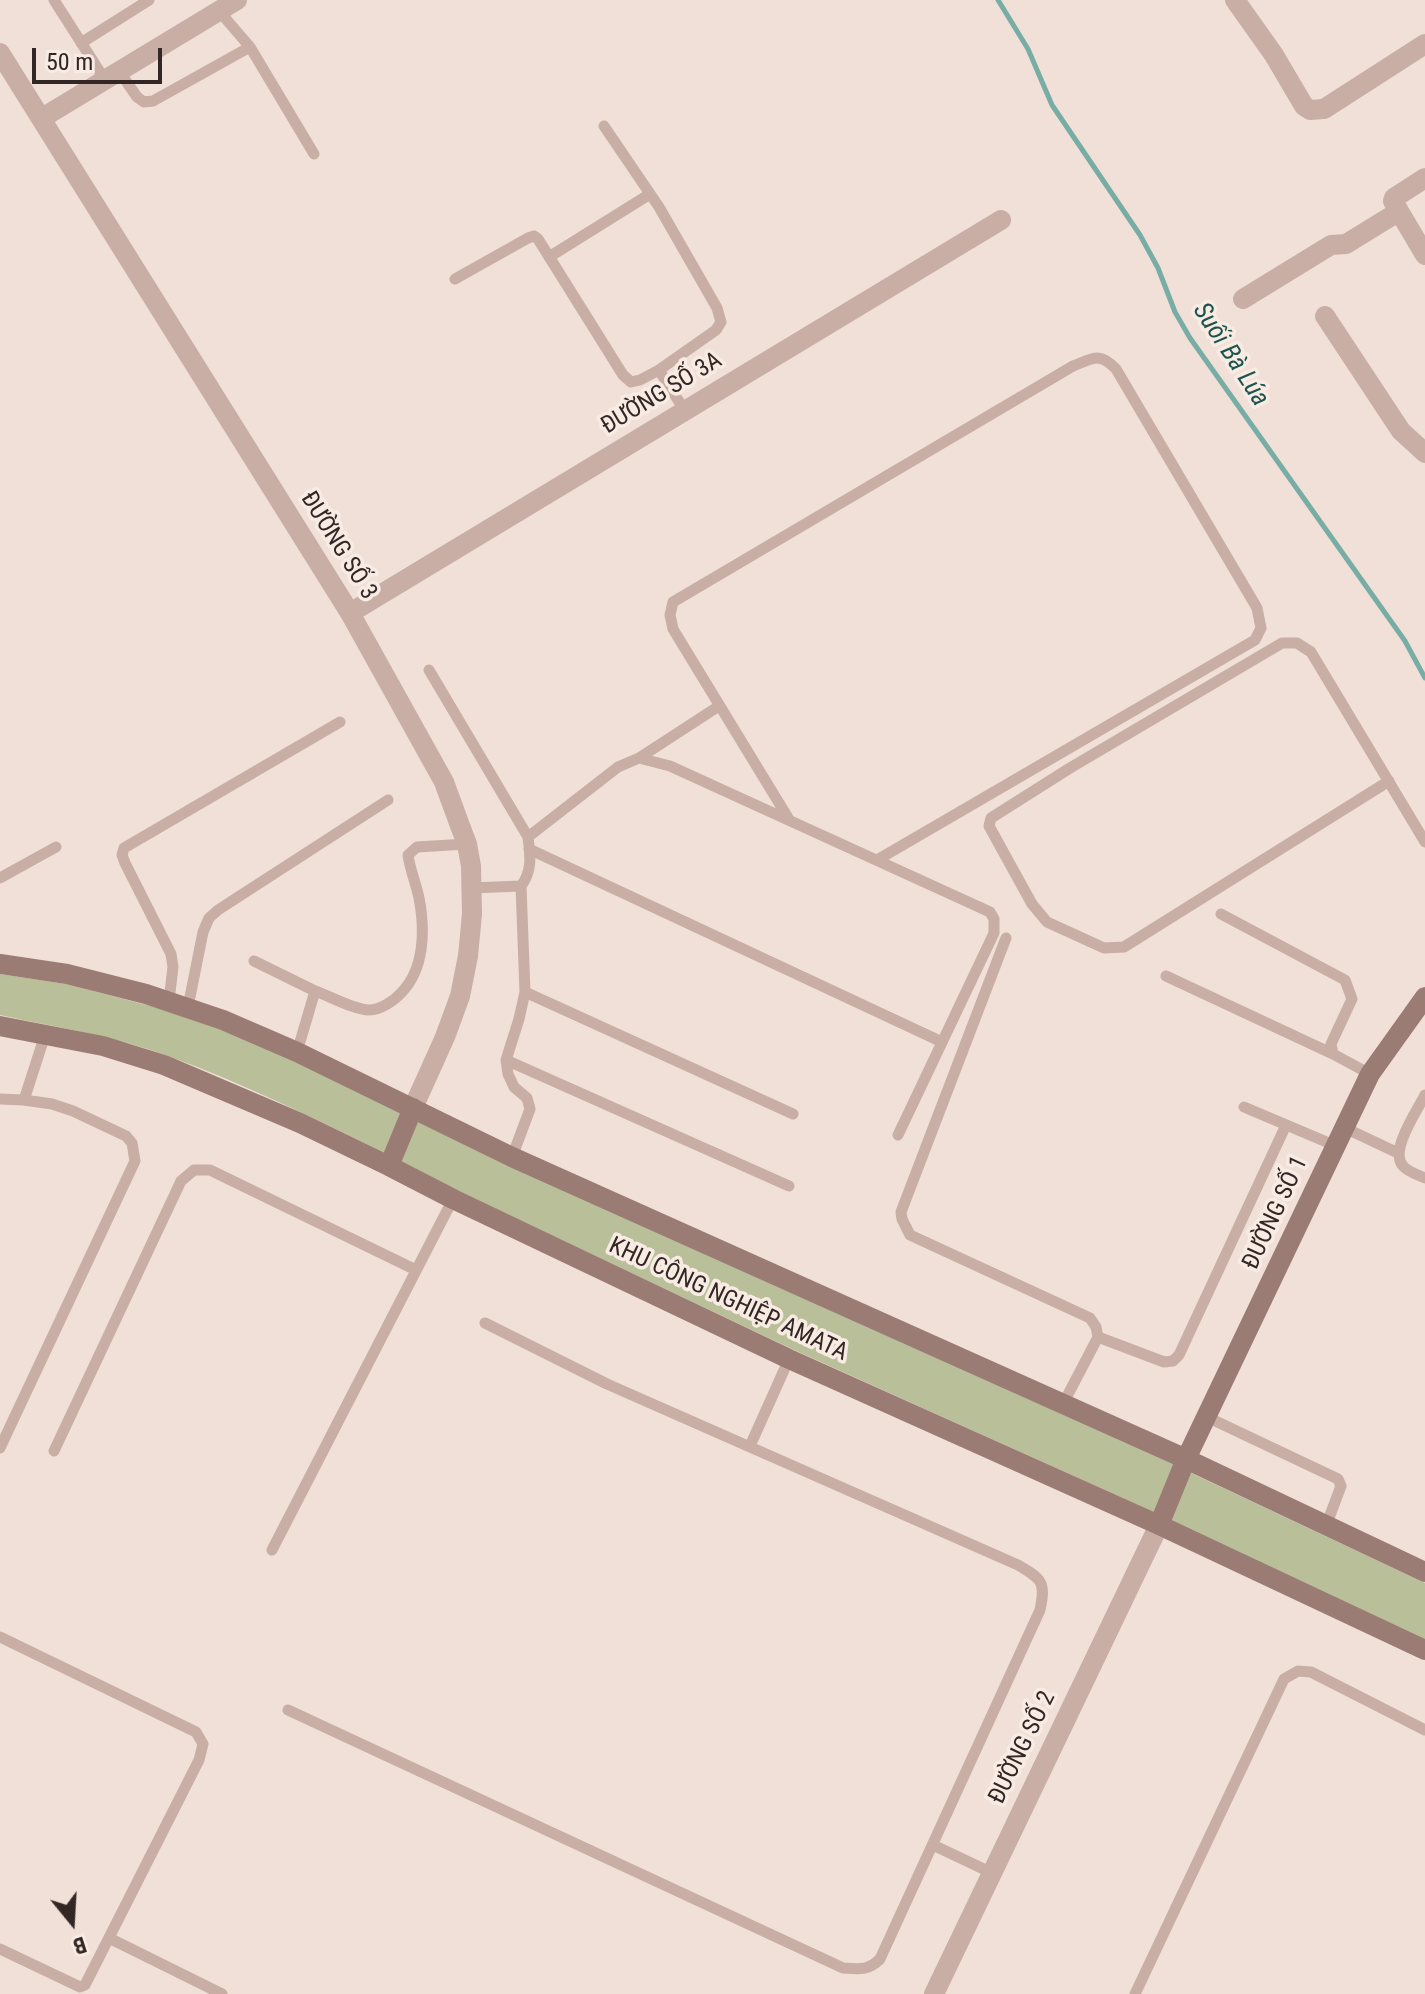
<!DOCTYPE html>
<html>
<head>
<meta charset="utf-8">
<style>
  body { margin:0 }
  #map { position:relative; width:1425px; height:1994px; overflow:hidden; background:#f0e0d7; font-family:"Roboto Condensed",sans-serif }
  canvas { display:block }
  .north { position:absolute; left:32px; top:1882px; width:80px; height:80px; -webkit-text-stroke:6px #f8ebe3; paint-order:stroke; rotate:162deg; font-size:22px; font-weight:700; line-height:32px; text-align:center; color:#332725 }
  .north::after { content:''; display:block; margin:auto; width:28px; height:36px; background:#332725; clip-path:polygon(50% 0,100% 100%,50% 72%,0 100%) }
  .scale { position:absolute; left:32px; top:48px; width:130px; height:36px; box-sizing:border-box; border:4px solid #332725; border-top:0; padding-left:10px; font-size:24px; line-height:28px; white-space:nowrap; color:#332725; -webkit-text-stroke:6px #f8ebe3; paint-order:stroke }
</style>
</head>
<body>
<div id="map">
<canvas width="1425" height="1994"></canvas>
<div class="north">B</div>
<div class="scale">50 m</div>
</div>
<script>
const ctx = document.querySelector('canvas').getContext('2d');
ctx.lineJoin = 'round';
function fillPath(path, color) {
  ctx.fillStyle = color;
  ctx.fill(path, 'evenodd');
}
function stroke(path, color, width, dash) {
  ctx.strokeStyle = color;
  ctx.lineWidth = width;
  ctx.lineCap = dash ? 'butt' : 'round';
  ctx.setLineDash(dash || []);
  ctx.stroke(path);
}
function drawText(font, color, halo, rows, align = 'center') {
  ctx.font = font + ' "Roboto Condensed",sans-serif';
  ctx.lineWidth = 7;
  ctx.setLineDash([]);
  ctx.textBaseline = 'middle';
  ctx.strokeStyle = halo;
  ctx.fillStyle = color;
  for (const [text, x, y, turn = 0] of rows) {
    ctx.save();
    ctx.translate(x, y);
    ctx.rotate((+turn || 0) * Math.PI / 180);
    ctx.textAlign = isNaN(turn) ? turn : align;
    if (halo) ctx.strokeText(text, 0, 0);
    ctx.fillText(text, 0, 0);
    ctx.restore();
  }
}
const green = new Path2D(`
  M0 974 66 984 166 1010 220 1029 294 1061 404 1115 387 1154C315 1119 243 1083 168 1056 114 1036 56 1027 0 1015Z
  M415 1120 510 1166 1177 1466 1158 1514 792 1349 456 1190 397 1159Z
  M1187 1471 1425 1583V1640L1168 1519Z`);
const stream = new Path2D(`
  M998 0 1028 49 1052 105 1140 235 1158 268 1175 312 1190 338 1405 641 1425 678`);
const lane = new Path2D(`
  M54 0 105 80
  M219 11 250 47 314 154
  M81 43 149 0
  M119 71 137 97 144 102 153 101 250 47
  M604 126 659 207 717 308 721 322 716 330 659 370
  M549 257 650 194
  M455 279 528 238 534 236 538 239 623 375 631 382 640 380 659 370 685 411
  M429 670 528 837C530 855 533 870 521 886L471 888
  M639 758 719 706
  M1389 781 1124 947 1104 948 1047 922 1032 904 989 826 991 818 1070 768 1282 643H1297L1311 652 1425 842
  M790 821 673 629 670 615 673 602 1073 366C1094 358 1100 352 1116 369L1257 608 1261 628 1255 640 877 860
  M528 837 618 767 639 758 670 766 990 912 994 919V933L898 1135
  M529 849 942 1042
  M0 878 56 847
  M1221 914 1345 980 1352 999 1331 1044 1333 1054 1370 1074
  M1006 938 901 1212 902 1219 910 1235 1090 1318 1096 1327 1098 1337 1063 1404
  M254 961 315 991 297 1052
  M1166 976 1333 1054
  M315 991C330 996 354 1010 369 1010 380 1010 394 1001 401 993 425 969 425 929 419 898 416 883 410 870 408 855L417 847 467 844
  M525 992 793 1114
  M169 1001 173 967 171 954 125 863 122 855 124 848 340 722
  M188 1007 203 932 209 918 218 910 388 800
  M506 1060 789 1186
  M1425 1095C1417 1111 1389 1151 1403 1166 1408 1172 1418 1175 1425 1178
  M0 1099 24 1100 45 1035
  M1244 1107 1336 1146
  M1345 1128 1398 1153
  M512 1157 530 1109 527 1098 514 1087 508 1074 506 1060 519 1019 525 992 521 886
  M1098 1337 1164 1362 1173 1361 1179 1355 1286 1125
  M1207 1417 1338 1479 1341 1486 1326 1526
  M750 1446 789 1359
  M0 1448 135 1161 132 1143 126 1136 73 1111 52 1104 24 1100
  M54 1451 181 1181 194 1170H210L416 1270
  M272 1550 453 1199
  M0 1637 196 1732 203 1744 199 1760 85 1985 80 1987 0 1949
  M288 1710 843 1968C859 1969 868 1971 880 1959L1040 1610C1046 1582 1042 1579 1018 1565L607 1384 485 1323
  M933 1845 992 1873
  M109 1938 222 1994
  M1135 1994 1284 1679 1298 1671 1311 1672 1425 1730`);
const street = new Path2D(`
  M1235 0 1274 55 1304 106 1310 110 1324 109 1425 44
  M0 53 350 613 444 782 459 823 467 844 471 866 472 914 468 956 460 996 445 1037 413 1108
  M42 118 237 0
  M1425 178 1394 198 1393 201 1425 255
  M1243 299 1331 245 1346 244 1398 212
  M1325 316 1401 431 1425 453
  M350 613 1001 220
  M934 1994 1159 1525`);
const secondary = new Path2D(`
  M0 964 67 974 146 994 223 1020 297 1052 512 1157 1186 1459 1425 1572
  M0 1026 103 1046 164 1065 300 1123 389 1166 453 1199 789 1359 1159 1525 1425 1650
  M389 1166 413 1108
  M1159 1525 1186 1459 1370 1074 1425 997`);
const streetNames = [
  ["ĐƯỜNG SỐ 3A",662,394,-31],
  ["ĐƯỜNG SỐ 3",338,546,58],
  ["ĐƯỜNG SỐ 1",1276,1213,-65],
  ["KHU CÔNG NGHIỆP AMATA",728,1300,25],
  ["ĐƯỜNG SỐ 2",1023,1748,-64]
];
const waterNames = [
  ["Suối Bà Lúa",1230,355,57]
];
fillPath(green, '#b9bf98');
stroke(stream, '#77ada5', 5);
stroke(lane, '#c8aea4', 11);
stroke(street, '#c8aea4', 20);
stroke(secondary, '#9b7c75', 20);
drawText('24px', '#332725', '#f8ebe3', streetNames);
drawText('italic 26px', '#1c544d', '#f8ebe3', waterNames);
</script>
</body>
</html>
